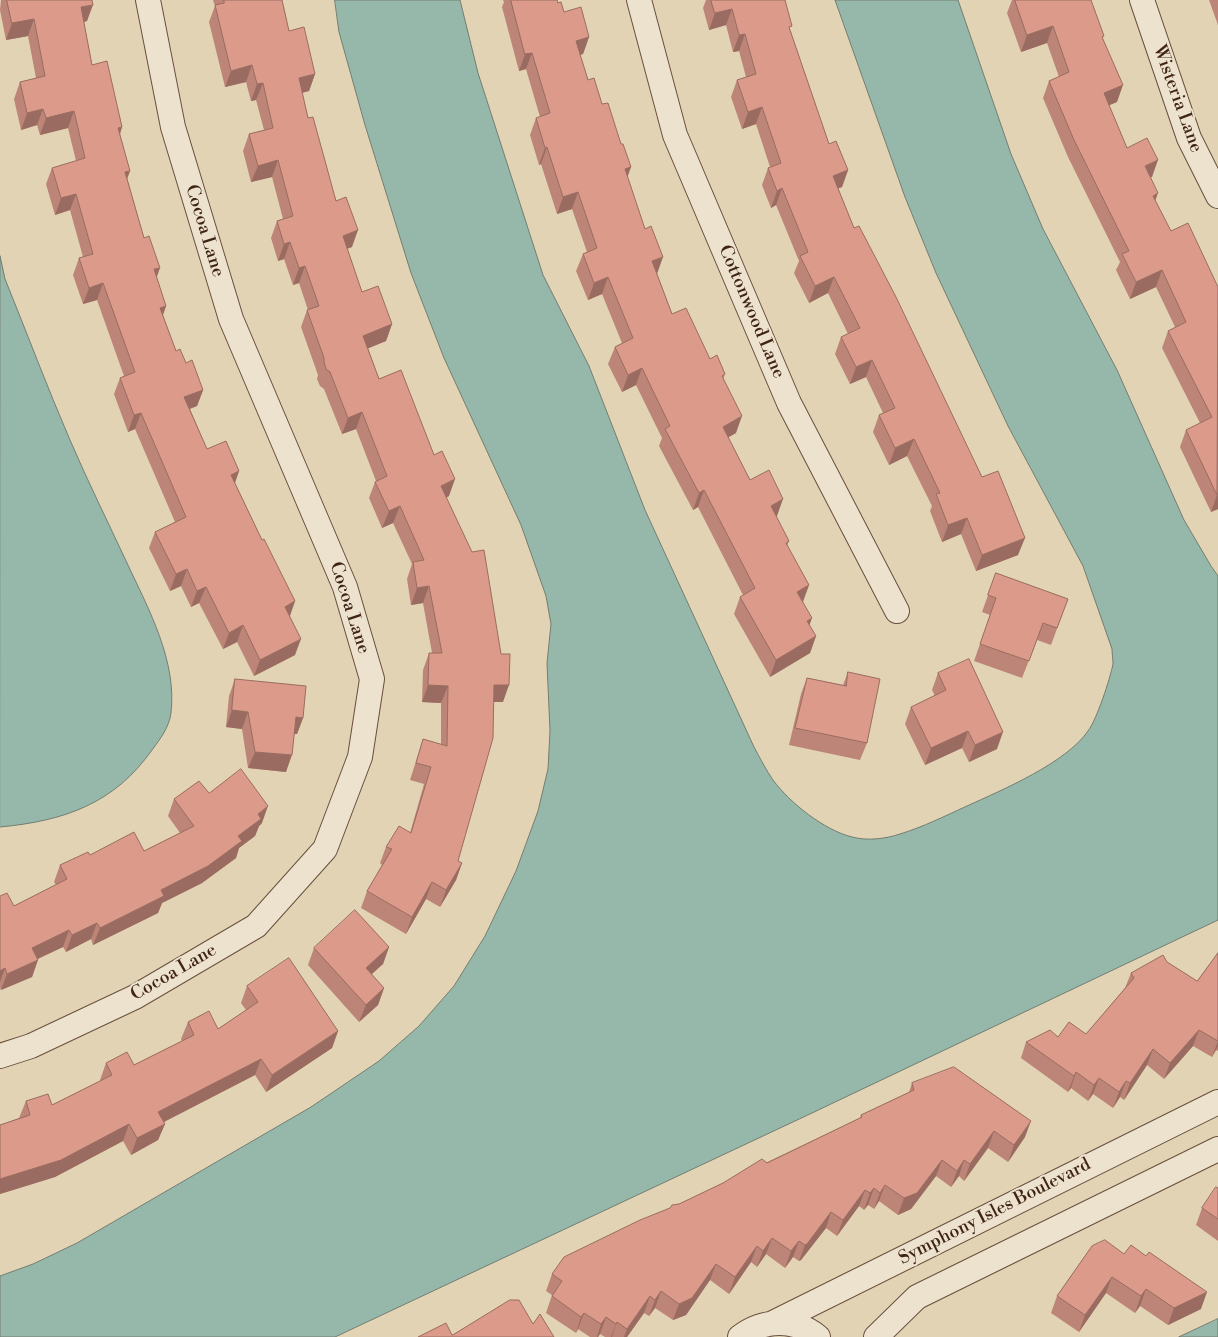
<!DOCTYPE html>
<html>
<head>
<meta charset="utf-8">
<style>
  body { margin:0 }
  canvas { display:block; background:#e2d3b4 }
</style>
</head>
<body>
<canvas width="1218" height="1337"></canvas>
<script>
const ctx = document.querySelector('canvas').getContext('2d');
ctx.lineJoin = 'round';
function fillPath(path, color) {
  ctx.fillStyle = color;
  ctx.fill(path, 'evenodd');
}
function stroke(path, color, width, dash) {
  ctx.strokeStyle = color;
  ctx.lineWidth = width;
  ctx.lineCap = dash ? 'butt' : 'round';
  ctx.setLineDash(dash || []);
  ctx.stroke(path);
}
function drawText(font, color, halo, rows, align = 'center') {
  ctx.font = font + ' "Libre Bodoni",serif';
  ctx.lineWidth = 4;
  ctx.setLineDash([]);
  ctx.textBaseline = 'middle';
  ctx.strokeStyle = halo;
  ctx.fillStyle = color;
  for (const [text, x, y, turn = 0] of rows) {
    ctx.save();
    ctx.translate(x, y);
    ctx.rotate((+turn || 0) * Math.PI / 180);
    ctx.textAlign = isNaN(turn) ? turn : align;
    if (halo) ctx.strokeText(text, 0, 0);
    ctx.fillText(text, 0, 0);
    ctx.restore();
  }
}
const water = new Path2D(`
  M335 0H460L478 73 543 275 589 366 645 510 754 747C760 758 766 770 773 780 790 803 824 830 852 837 867 841 885 839 900 834 923 827 945 816 967 806 1002 790 1066 763 1088 731 1097 719 1110 679 1113 664 1113 659 1112 653 1112 649L1083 566 1008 426 936 273 905 197 835 0H958L1011 154 1043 229 1117 370 1184 520 1211 566 1218 576V920L812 1113 335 1337H0V1276L33 1264 77 1243 311 1107 379 1061 419 1026 454 986 485 936 516 871 538 811 548 769 550 731 547 663 551 624 546 596 521 525 444 358 411 273 365 125 339 32Z
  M0 256 5 279C27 333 47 387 70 440 88 482 108 522 127 563 149 610 177 661 171 713 169 728 160 739 152 750 114 804 64 821 0 827Z
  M1218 1319V1337H1179Z`);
const minor = new Path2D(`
  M639 0 675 135 789 403 897 611
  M1142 0 1189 138 1218 196
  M0 1056 31 1046 135 997 256 926 325 849 360 757 372 679 345 587 231 319 173 127 148 0
  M773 1323 1218 1102
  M740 1337C763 1319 795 1318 818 1337
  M876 1337 917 1297 1218 1149`);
const wall = new Path2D(`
  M1 0H92L87 21 84 22 92 65 122 127 120 135 130 171 127 178 144 238 166 306 163 315 176 351 186 363 203 390 197 406 190 409 207 449 239 471 235 483 262 540 295 601 290 616 295 655 254 676 237 642 223 649 199 603 191 607 181 586 170 591 149 548 155 532 175 522 135 429 128 432 114 394 120 378 124 376 97 300 83 304 73 275 79 258 83 257 70 210 55 215 46 184 52 168 76 161 68 128 40 135 37 125 21 130 14 99 20 82 36 78 28 36 6 40 0 10Z
  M213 0H282L289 31 315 74 309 91 302 93 308 118 352 247 347 249 362 292 392 324 386 341 368 348 379 379 449 496 446 498 503 702H493L458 861 462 863 456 880 440 907 426 899 406 934 361 908 367 891 382 865 380 863 386 847 410 833 424 784 410 780 423 739 441 745V703L422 702 423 670 429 653H432L423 603 411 605 407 579 412 564 393 523 382 528 369 498 375 482 376 481 356 429 342 434 324 389 320 386 317 379 318 375 301 327 307 310H308L299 283 293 285 284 259 278 261 271 238 277 221 283 219 272 177 251 182 243 151 249 134 264 130 256 100 251 101 246 82 225 87 209 22 215 6Z
  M503 0H557L558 3 564 12 589 37 583 54 580 55 588 80 602 104 631 167 627 176 657 274 672 314 710 359 725 374 723 380 736 433 728 437 750 480 777 516 776 517 789 541 787 546 809 585 803 602 809 625 816 636 810 653 770 677 734 614 740 597 743 595 698 507 693 510 659 446 662 438 636 385 622 392 608 364 615 347 622 343 602 294 588 300 576 271 583 254 587 252 572 209 557 214 541 164 539 165 530 135 536 118 540 117 526 69 519 71 502 7 504 2Z
  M706 0H785L790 30 829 144 848 170 842 187 838 188 854 228 1018 555 976 571 961 534 942 542 930 511 932 506 907 456 889 465 873 432 879 415 883 413 866 377 850 384 835 354 841 337 848 334 828 293 809 303 794 273 799 261 776 205 771 208 762 185 768 168 770 167 756 124 742 129 731 97 737 80 746 77 739 51 733 52 726 25 709 30 703 8Z
  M1012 0H1091L1103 39 1117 102 1109 105 1127 148 1152 177H1150L1155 201 1171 231 1218 287V509L1211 512 1180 447 1186 430 1200 423 1162 348 1168 331 1175 327 1156 287 1130 299 1116 270 1120 262 1068 157 1043 98 1049 81 1059 77 1047 43 1021 52 1007 13Z
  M1209 0H1218V25Z
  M996 573 1068 599 1051 645 1037 640 1022 678 974 661 990 615 982 612Z
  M848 672 867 743 860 760 789 745 801 694 807 678 843 685Z
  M938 673 997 749 969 762 962 748 925 765 905 724 911 707 935 696 932 690Z
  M235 679 303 718 297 734H294L286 772 248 768 242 729 226 727 229 696Z
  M209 793 262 823 259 826 255 836 239 848 236 858 202 883 162 903 158 913 93 945 91 939 66 952 63 947 38 959 32 977 1 990 0 988V896L14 906 56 885 54 882 60 865 90 855 144 851 180 833 168 816 174 799Z
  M389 947 383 964 371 974 384 988 378 1005 359 1022 308 965 314 948Z
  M1218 953V1051L1216 1050 1212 1057 1193 1046 1164 1079 1147 1065 1124 1100 1120 1097 1113 1108 1093 1094 1088 1101 1071 1088 1068 1092 1021 1058 1026 1042 1058 1037 1086 1034 1125 988 1131 973 1167 962 1197 981Z
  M247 986 338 1031 332 1048 266 1092 255 1075 164 1122 165 1124 158 1140 131 1155 123 1141 55 1177 0 1194V1125L19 1118 26 1101 52 1105 100 1081V1080L106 1063 134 1065 182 1041 181 1039 188 1022 218 1029 246 1010 241 1003Z
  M912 1083 1025 1137 1008 1162 988 1148 964 1181 959 1176 951 1187 936 1176 911 1209 898 1215 879 1201 874 1209 868 1205 864 1210 859 1206 837 1236 826 1228 801 1260 799 1261 793 1257 785 1268 766 1254 757 1267 751 1262 729 1294 710 1280 686 1315 673 1320 655 1308 649 1316 644 1313 627 1337H605L600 1334 598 1337H590L578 1329 576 1333 546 1313 552 1295 546 1291 552 1274 679 1204 860 1118 861 1115 909 1092Z
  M1218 1188V1241L1196 1225 1202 1208Z
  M1092 1246 1201 1309 1168 1325 1140 1306 1135 1313 1106 1293 1079 1332 1051 1313 1057 1296Z`);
const shadedWall = new Path2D(`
  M93 5 87 21 75 24 81 7Z
  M732 9 726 25 709 30 715 13Z
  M34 19 28 36 6 40 12 23Z
  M1053 26 1047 43 1021 52 1027 35Z
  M745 34 739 51 733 52 739 35Z
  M589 37 583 54 570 57 576 41Z
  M532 53 526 69 519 71 525 54Z
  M252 65 246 82 225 87 231 71Z
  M315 74 309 91 293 95 299 78Z
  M263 83 256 100 251 101 257 84Z
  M1123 85 1117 102 1098 110 1104 93Z
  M762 107 756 124 742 129 748 112Z
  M43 109 37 125 21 130 27 113Z
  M74 111 68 128 40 135 46 118Z
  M122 127 116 144 118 128Z
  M547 147 541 164 539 165 545 148Z
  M278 160 272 177 251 182 258 166Z
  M1158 160 1152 177 1139 183 1145 166Z
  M631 167 625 184V169Z
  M848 170 842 187 827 193 833 176Z
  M130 171 124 187 125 172Z
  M782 188 776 205 771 208 777 191Z
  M578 192 572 209 557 214 563 197Z
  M1158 193 1152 210 1153 196Z
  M76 194 70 210 55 215 61 198Z
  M358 230 352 247 337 252 343 236Z
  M290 242 284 259 278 261 284 244Z
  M663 257 657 274 652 261Z
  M305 266 299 283 293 285 299 268Z
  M160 268 154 285V269Z
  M1162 270 1156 287 1130 299 1136 282Z
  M608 277 602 294 588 300 594 283Z
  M834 277 828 293 809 303 815 286Z
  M103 283 97 300 83 304 89 288Z
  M166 306 160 323V308Z
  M392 324 386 341 357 353 363 336Z
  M872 360 866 377 850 384 856 367Z
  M642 368 636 385 622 392 628 375Z
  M203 390 197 406 178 413 184 397Z
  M362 412 356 429 342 434 348 418Z
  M141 413 135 429 128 432 134 415Z
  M742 416 736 433 717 444 723 427Z
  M914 439 907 456 889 465 895 448Z
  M239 471 233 488 231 475Z
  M455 479 449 496 435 503 441 486Z
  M704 490 698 507 693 510 699 493Z
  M1217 495H1218V509L1211 512Z
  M783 499 777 516 764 523 771 506Z
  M400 506 393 523 382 528 389 511Z
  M967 518 961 534 942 542 948 525Z
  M1025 538 1018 555 976 571 982 555Z
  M187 569 181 586 170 591 176 574Z
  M809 585 803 601 791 609 797 592Z
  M429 586 423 603 411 605 417 588Z
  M206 587 199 603 191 607 197 591Z
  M295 601 289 618 285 607Z
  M812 618 806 635 807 621Z
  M243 625 237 642 223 649 229 633Z
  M816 636 810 653 770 677 776 660Z
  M301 639 295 655 254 676 260 660Z
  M428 685 448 686 441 703 422 702Z
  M494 685H509L503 702H488Z
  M232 710 248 712 242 729 226 727Z
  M296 717 303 718 297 734H290Z
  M968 731 962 748 925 765 931 748Z
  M1003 732 997 749 969 762 975 745Z
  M255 752 292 755 286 772 248 768Z
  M268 806 262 823 259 826 255 836 239 848 236 858 202 883 162 903 158 913 93 945 100 928 161 890 238 836 258 814Z
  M462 863 456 880 440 907 446 890Z
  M432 882 426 899 406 934 412 917Z
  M97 923 91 939 66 952 72 935Z
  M69 930 63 947 26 964 32 948Z
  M389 947 383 964 360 985 366 968Z
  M38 960 32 977 1 990 7 974Z
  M5 968 0 982V971Z
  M384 988 378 1005 359 1022 366 1005Z
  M1199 1030 1193 1046 1164 1079 1170 1063Z
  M338 1031 332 1048 266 1092 272 1075Z
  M1218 1041V1046L1216 1050 1212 1057Z
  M1153 1049 1147 1065 1124 1100 1130 1083Z
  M261 1059 255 1075 152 1128 158 1112Z
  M1076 1072 1071 1088 1068 1092 1074 1076Z
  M1099 1078 1093 1094 1088 1101 1094 1085Z
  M1126 1081 1120 1097 1113 1108 1119 1092Z
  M1031 1121 1025 1137 1008 1162 1014 1145Z
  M129 1124 123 1141 55 1177 0 1194V1179Z
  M165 1124 158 1140 131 1155 137 1138Z
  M994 1131 988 1148 964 1181 970 1164Z
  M942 1160 936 1176 911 1209 898 1215 904 1198Z
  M964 1160 959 1176 951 1187 957 1171Z
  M885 1185 879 1201 874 1209 880 1193Z
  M874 1188 868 1205 864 1210 870 1193Z
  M865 1190 859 1206 837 1236 843 1220Z
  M831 1212 826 1228 801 1260 799 1261 805 1245Z
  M772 1238 766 1254 757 1267 763 1251Z
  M799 1241 793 1257 785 1268 791 1251Z
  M757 1246 751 1262 729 1294 735 1277Z
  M716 1264 710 1280 686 1315 673 1320 679 1304Z
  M1112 1277 1106 1293 1079 1332 1085 1315Z
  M1146 1289 1140 1306 1135 1313 1141 1296Z
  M661 1291 655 1308 649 1316 655 1300Z
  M1207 1292 1201 1309 1168 1325 1174 1308Z
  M650 1296 644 1313 627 1337H624L627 1329Z
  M584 1313 578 1329 576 1333 581 1317Z
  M606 1317 600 1334 598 1337H597L601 1324Z
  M617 1322 612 1337H611L616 1324Z`);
const building = new Path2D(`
  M7 0H92L93 5 81 7 92 65 107 61 122 127 118 128 130 171 125 172 144 238 149 236 160 268 154 269 166 306 160 308 176 351 180 349 186 363 192 360 203 390 184 397 207 449 226 441 239 471 231 475 262 540 264 539 295 601 285 607 301 639 260 660 243 625 229 633 206 587 197 591 187 569 176 574 155 532 186 517 141 413 134 415 120 378 135 372 103 283 89 288 79 258 93 254 76 194 61 198 52 168 85 158 74 111 46 118 43 109 27 113 20 82 45 76 34 19 12 23Z
  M224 0H282L289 31 304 27 315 74 299 78 308 118 313 117 336 201 346 197 358 230 343 236 362 292 378 286 392 324 363 336 379 379 401 370 434 455 442 451 455 479 441 486 472 552 484 550 501 654H510L509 685H494L493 738 458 861 462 863 446 890 432 882 412 917 367 891 392 849 386 847 399 826 411 833 431 767 416 763 423 739 447 746 448 686 428 685 429 653H442L429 586 417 588 413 562 424 560 400 506 389 511 375 482 387 476 362 412 348 418 330 372 326 369 324 362V358L307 310 319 306 305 266 299 268 290 242 284 244 277 221 293 216 278 160 258 166 249 134 273 128 263 83 257 84 252 65 231 71 215 5 224 3Z
  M511 0H557L558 3 561 2 564 12 581 7 589 37 576 41 588 80 594 78 602 104 608 103 621 144H623L631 167 625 169 645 229 651 226 663 257 652 261 672 314 686 308 710 359 717 355 725 374 722 376 742 416 723 427 750 480 769 470 783 499 771 506 789 541 786 543 809 585 797 592 812 618 807 621 816 636 776 660 740 597 755 588 704 490 699 493 665 429 670 426 642 368 628 375 615 347 633 338 608 277 594 283 583 254 597 248 578 192 563 197 547 147 545 148 536 118 550 113 532 53 525 54Z
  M711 0H785L792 26 789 27 829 144 836 141 848 170 833 176 854 228 859 226 896 297 982 477 998 471 1025 538 982 555 967 518 948 525 936 494 940 493 914 439 895 448 879 415 895 408 872 360 856 367 841 337 860 328 834 277 815 286 800 256 808 252 782 188 777 191 768 168 781 163 762 107 748 112 737 80 756 74 745 34 739 35 732 9 715 13Z
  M1015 0H1091L1104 36 1102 37 1123 85 1104 93 1127 148 1147 138 1158 160 1145 166 1158 193 1153 196 1171 231 1188 223 1218 287 1217 495 1186 430 1212 417 1168 331 1186 322 1162 270 1136 282 1122 254 1129 251 1074 140 1049 81 1069 72 1053 26 1027 35Z
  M996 573 1068 599 1057 628 1043 623 1029 661 980 644 996 598 988 595Z
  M969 659 1003 732 975 745 968 731 931 748 911 707 946 690 938 673Z
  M848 672 880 679 867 743 795 728 807 678 846 686Z
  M235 679 306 686 303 718 296 717 292 755 255 752 248 712 232 710Z
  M241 769 268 806 258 814 261 819 238 836 242 841 208 866 161 890 164 896 100 928 97 923 72 935 69 930 32 948 38 960 7 974 5 968 0 971V896L7 893 14 906 67 879 60 865 88 852 90 855 134 832 144 851 194 826 174 799 199 781 209 793Z
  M355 910 389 947 366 968 384 988 366 1005 314 948Z
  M1218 953V1041L1199 1030 1170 1063 1153 1049 1130 1083 1126 1081 1119 1092 1099 1078 1094 1085 1076 1072 1074 1076 1026 1042 1050 1030 1058 1037 1069 1022 1086 1034 1134 978 1131 973 1163 955 1167 962 1197 981Z
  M289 958 338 1031 272 1075 261 1059 158 1112 165 1124 137 1138 129 1124 61 1160 0 1179V1125L30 1115 26 1101 48 1094 52 1105 112 1075 106 1063 127 1052 134 1065 194 1035 188 1022 209 1011 218 1029 258 1002 247 986Z
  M954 1067 1031 1121 1014 1145 994 1131 970 1164 964 1160 957 1171 942 1160 917 1193 904 1198 885 1185 880 1193 874 1188 870 1193 865 1190 843 1220 831 1212 807 1244 805 1245 799 1241 791 1251 772 1238 763 1251 757 1246 735 1277 716 1264 692 1298 679 1304 661 1291 655 1300 650 1296 627 1329 617 1322 616 1324 606 1317 601 1324 584 1313 581 1317 552 1296 562 1281 552 1274 564 1257 640 1220 670 1208 672 1205 679 1204 723 1183 762 1159 767 1163 862 1117 861 1115 914 1090 912 1083Z
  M1216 1187 1218 1188V1219L1202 1208Z
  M1105 1240 1124 1254 1131 1245 1146 1256 1149 1252 1207 1292 1174 1308 1146 1289 1141 1296 1112 1277 1085 1315 1057 1296 1092 1246Z
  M510 1300H519L533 1324 540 1314 554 1337H418L446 1323 452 1335Z`);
const streetNames = [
  ["Wisteria Lane",1177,99,70],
  ["Cocoa Lane",204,231,73],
  ["Cottonwood Lane",751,312,67],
  ["Cocoa Lane",349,608,72],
  ["Cocoa Lane",174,973,-30],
  ["Symphony Isles Boulevard",995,1212,-27]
];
fillPath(water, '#95b8ab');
stroke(water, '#737d70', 1);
stroke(minor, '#68503e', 26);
stroke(minor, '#ece2ce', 24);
fillPath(wall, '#bd8577');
fillPath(shadedWall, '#9a6c61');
fillPath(building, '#dc9b8a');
stroke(building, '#9a6c61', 1);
drawText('18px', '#402517', '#ece2ce', streetNames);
</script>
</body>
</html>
